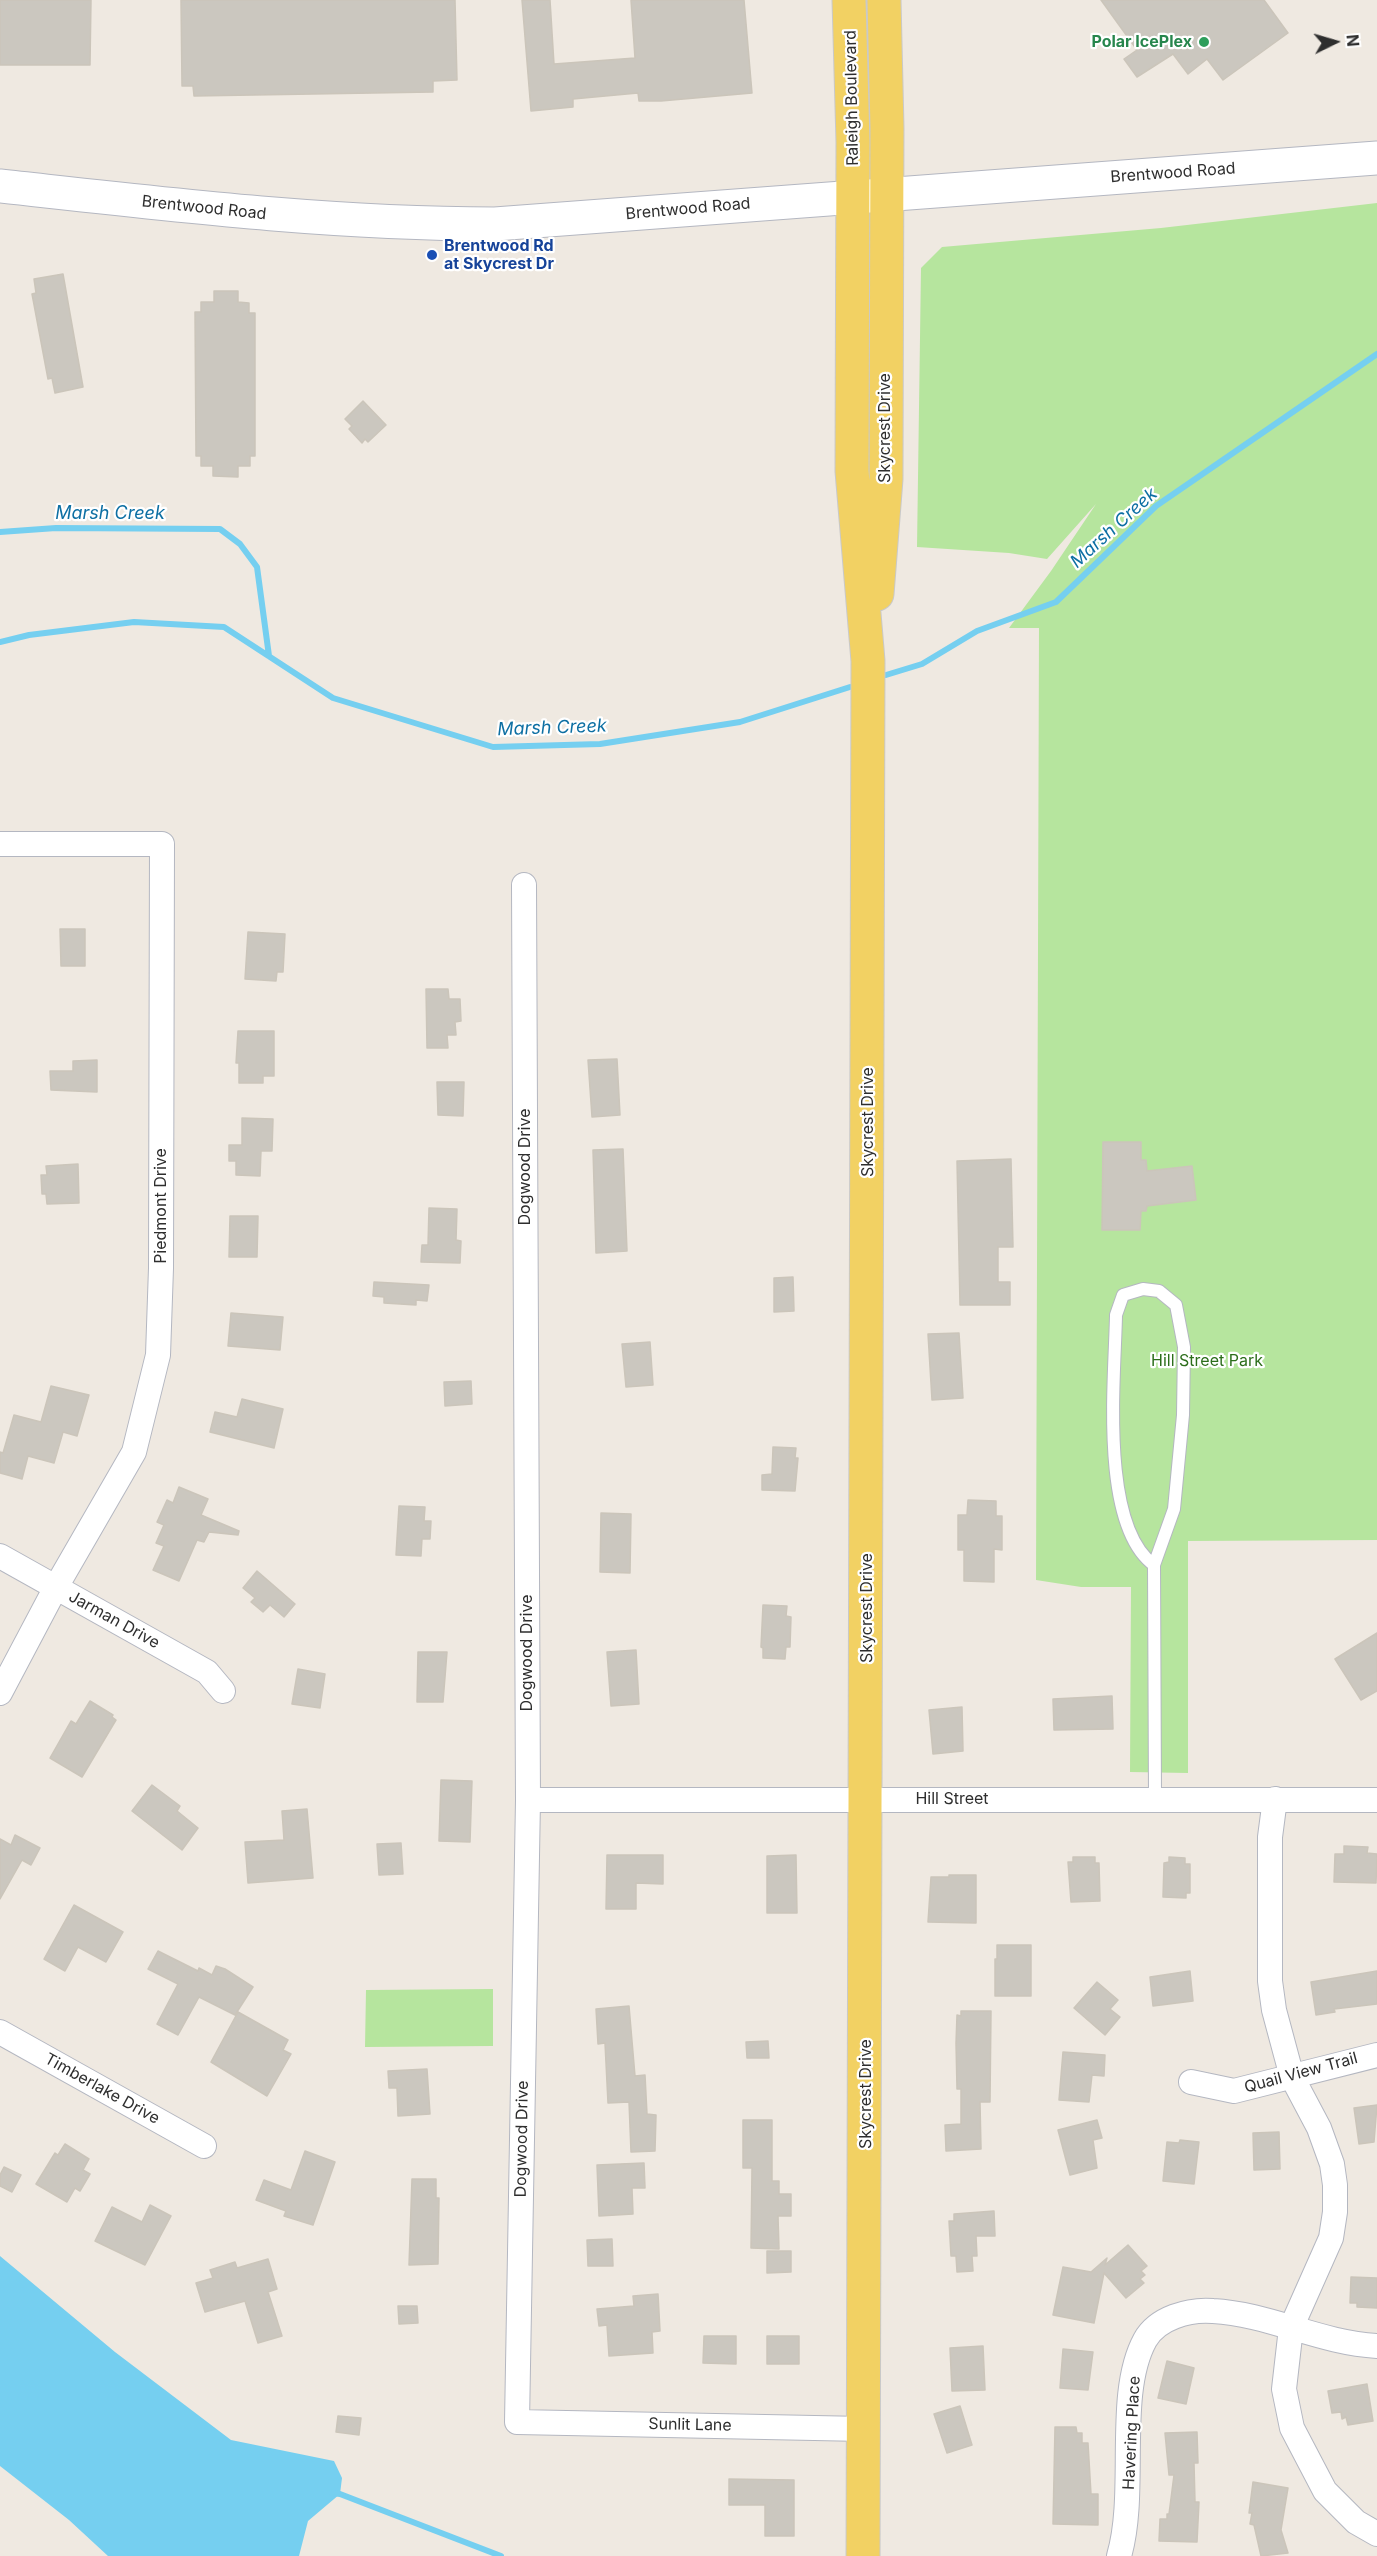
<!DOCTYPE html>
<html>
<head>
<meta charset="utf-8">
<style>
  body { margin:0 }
  #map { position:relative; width:1377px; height:2556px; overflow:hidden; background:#efe9e1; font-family:Inter,sans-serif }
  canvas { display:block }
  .north { position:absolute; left:1305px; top:12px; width:60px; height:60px; -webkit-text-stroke:4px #fff; paint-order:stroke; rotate:85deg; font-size:16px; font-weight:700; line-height:24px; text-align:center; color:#2e2e2e }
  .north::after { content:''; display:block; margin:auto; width:21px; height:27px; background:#2e2e2e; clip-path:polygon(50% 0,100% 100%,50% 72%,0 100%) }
</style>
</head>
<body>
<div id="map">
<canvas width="1377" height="2556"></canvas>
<div class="north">N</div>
</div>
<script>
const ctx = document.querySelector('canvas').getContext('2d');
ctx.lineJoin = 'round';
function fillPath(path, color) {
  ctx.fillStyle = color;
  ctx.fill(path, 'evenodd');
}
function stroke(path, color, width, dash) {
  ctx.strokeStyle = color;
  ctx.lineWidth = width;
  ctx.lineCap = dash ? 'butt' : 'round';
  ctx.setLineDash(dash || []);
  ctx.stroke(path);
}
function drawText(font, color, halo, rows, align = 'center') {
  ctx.font = font + ' Inter,sans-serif';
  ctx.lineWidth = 4.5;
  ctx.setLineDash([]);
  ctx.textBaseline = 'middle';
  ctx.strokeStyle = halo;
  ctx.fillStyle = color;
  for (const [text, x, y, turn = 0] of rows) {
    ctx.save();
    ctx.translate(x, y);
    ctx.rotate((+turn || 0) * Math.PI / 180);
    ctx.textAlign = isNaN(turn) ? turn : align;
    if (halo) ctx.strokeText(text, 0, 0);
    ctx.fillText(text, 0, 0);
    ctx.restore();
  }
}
const green = new Path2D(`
  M1377 203V1540L1188 1541V1773L1130 1772 1131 1587H1081L1036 1580 1039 628H1009L1051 571 1096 504 1047 559 1009 553 917 547 921 268 942 247 1161 228Z
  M493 1989V2046L365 2047 366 1990Z`);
const water = new Path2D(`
  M0 2256 115 2352 231 2440 334 2461 342 2478 340 2494 308 2521 299 2556H108L69 2520 0 2466Z`);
const stream = new Path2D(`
  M0 532 56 528 220 529 240 544 257 567 269 656
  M0 642 29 635 134 622 224 627 333 698 493 747 600 744 740 722 850 687
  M886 675 922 664 977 631 1056 602 1156 506 1377 354
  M332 2493 340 2494 501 2556`);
const building = new Path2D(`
  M0 0H91L90 65H0Z
  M181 0H455L457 80 433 81V92L194 96 193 86H182Z
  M522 0H550L554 64 635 58 631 0H744L752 93 661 101H639L638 93 573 99V107L531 111Z
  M1101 0H1264L1288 33 1223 80 1207 59 1188 74 1173 54 1137 77 1124 59 1137 50Z
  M63 274 83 387 55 393 52 378 48 379 32 294 36 293 34 279Z
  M214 291H238V302L249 303V313H255V456H250V466H238V477L213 476V466H201V456H196L195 312H201V302H214Z
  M363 401 386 425 368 442 365 439 362 443 349 429 352 426 345 419Z
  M60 929H85V966H61Z
  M248 932 285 934 283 972H277L276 981 245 979Z
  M426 989H448L449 999H460L461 1021 455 1022 456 1035H447L448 1048H427Z
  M238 1031H274V1076H263V1083H239V1063H236Z
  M617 1059 620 1115 592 1117 588 1060Z
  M97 1060V1092L51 1090 50 1071H73V1061Z
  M437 1082H464L463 1116 438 1115Z
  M242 1118 273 1119 272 1151H261L260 1176 236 1175V1161H229V1145H242Z
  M1103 1142H1141V1160H1146L1147 1171 1192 1166 1196 1200 1147 1206 1146 1211H1141L1140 1230H1102Z
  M623 1149 627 1251 596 1253 593 1150Z
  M1011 1159 1013 1247H998V1282H1010V1305H960L957 1161Z
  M78 1164 79 1203 47 1204 46 1194H42L41 1175H47L46 1166Z
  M429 1208 457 1209 456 1240 461 1241 460 1263 421 1262 422 1245H428Z
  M230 1216H258L257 1257H229Z
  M793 1277 794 1311 774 1312V1278Z
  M374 1282 429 1285 427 1301 416 1300V1305L384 1303V1297L373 1296Z
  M231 1313 283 1317 280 1350 228 1346Z
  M959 1333 963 1398 932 1400 928 1334Z
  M650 1342 653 1385 626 1387 622 1344Z
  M471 1381 472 1404 445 1406 444 1382Z
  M51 1386 89 1395 77 1436 63 1432 54 1463 28 1456 22 1479 0 1473V1452L3 1453 14 1415 41 1422Z
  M242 1399 283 1409 274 1448 210 1432 215 1412 237 1417Z
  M773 1447 796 1448 795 1458H798L795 1491 762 1490V1475L772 1474Z
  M179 1487 208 1499 201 1515 239 1531 238 1535 209 1532 204 1542 197 1540 179 1581 153 1570 164 1546 156 1543 164 1525 157 1522 167 1500 173 1503Z
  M968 1500 996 1501V1516H1002V1550L994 1549V1582L964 1581V1550H958V1515H967Z
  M399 1506 425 1507 424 1521H431L430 1539H422L421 1556 396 1555Z
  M601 1513 631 1514 630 1573 600 1572Z
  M257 1571 295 1604 284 1617 270 1605 263 1612 251 1602 255 1598 243 1588Z
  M763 1605 787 1606 786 1616 791 1617 790 1647H786L785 1659 763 1658V1648L761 1647Z
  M1377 1633V1691L1361 1700 1335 1659Z
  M636 1650 639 1704 611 1706 607 1652Z
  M418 1652H447L443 1702H417Z
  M298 1669 325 1674 320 1708 292 1704Z
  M1112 1696 1113 1729 1054 1730 1053 1699Z
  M90 1701 113 1715 112 1717 116 1720 82 1777 50 1758 71 1721 76 1724Z
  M962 1707 963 1751 933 1754 929 1710Z
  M441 1780 472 1781 470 1842 439 1841Z
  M152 1785 180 1806 177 1811 198 1828 182 1850 132 1811Z
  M307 1809 313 1878 248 1883 245 1842 284 1840 282 1811Z
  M15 1835 40 1848 31 1865 22 1860 0 1899V1839L11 1845Z
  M401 1843 403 1874 379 1875 377 1844Z
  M1344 1846 1368 1847 1367 1853 1377 1854 1376 1883 1334 1882 1335 1854H1344Z
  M607 1855H663V1884L636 1883V1909H606Z
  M796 1855 797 1913H767V1856Z
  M1073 1857H1095V1863H1099L1100 1901 1071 1902 1068 1862H1073Z
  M1169 1857 1185 1858V1864H1190V1893H1186V1898L1163 1897 1164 1863 1169 1862Z
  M949 1875H976V1923L928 1922 931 1877H949Z
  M74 1905 123 1932 106 1962 78 1947 65 1971 44 1959Z
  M997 1945H1031V1996H995V1959H997Z
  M158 1951 198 1971 199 1968 212 1975 216 1966 225 1969 253 1987 235 2015 199 1997 178 2035 157 2024 178 1984 148 1969Z
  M1190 1971 1193 2001 1153 2006 1150 1977Z
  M1377 1971V2004L1334 2009 1335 2012 1316 2015 1311 1982Z
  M1097 1982 1118 2000 1110 2009 1120 2017 1105 2035 1074 2008Z
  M629 2006 635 2076 645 2075 647 2114 656 2115 655 2151 631 2152 629 2102 608 2103 605 2043 598 2044 596 2009Z
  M961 2011H991L990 2102H980L981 2149 946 2151 945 2125 961 2124V2089H957L956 2043 957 2015 961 2016Z
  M238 2012 288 2040 283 2050 291 2054 267 2096 211 2062Z
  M768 2041 769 2058H747L746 2042Z
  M1063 2052 1105 2055 1104 2076 1092 2075 1089 2102 1059 2100Z
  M427 2069 430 2114 398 2116 397 2088H389L388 2071Z
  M1377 2105 1374 2142 1359 2144 1354 2108Z
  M743 2120H772V2181H779V2194H791V2216H778L779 2249 751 2248 752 2168H743Z
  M1097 2120 1102 2138 1093 2140 1097 2168 1070 2175 1058 2130Z
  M1279 2132 1280 2169 1254 2170 1253 2133Z
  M1180 2140 1199 2142 1194 2184 1163 2181 1167 2142 1179 2143Z
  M65 2144 89 2159 83 2170 90 2174 80 2191 75 2188 67 2202 36 2184 55 2153 58 2155Z
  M305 2151 335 2162 313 2225 284 2216 286 2211 256 2200 264 2180 291 2190Z
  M644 2163 645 2188H632L633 2214 599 2216 597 2165Z
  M4 2167 21 2175 12 2192 0 2186V2175Z
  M412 2179H436V2198H439L438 2264 409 2265Z
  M150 2205 171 2216 145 2265 95 2241 112 2207 142 2222Z
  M994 2211 995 2236H976L977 2256H972L973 2271 957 2272 956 2256H951L949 2221H954V2214Z
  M612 2239 613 2266H588L587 2240Z
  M1128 2245 1147 2266 1141 2271 1145 2275 1140 2279 1144 2283 1126 2298 1104 2273 1094 2323 1053 2315 1063 2267 1091 2272 1107 2258 1105 2265Z
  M767 2251H791V2272L767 2273Z
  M268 2259 277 2289 268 2292 282 2336 258 2343 245 2301 205 2312 196 2283 213 2278 210 2270 235 2262 237 2268Z
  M1351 2277 1377 2278V2308L1357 2307V2303H1350Z
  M658 2294 660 2331 652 2332 653 2353 609 2356 607 2325 599 2326 597 2309 634 2306 633 2296Z
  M398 2306H417L418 2323 399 2324Z
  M704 2336H736V2364L703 2363Z
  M767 2336H799V2364H767Z
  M983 2346 985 2390 952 2391 950 2348Z
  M1063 2349 1093 2352 1088 2390 1060 2388Z
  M1167 2361 1194 2368 1186 2404 1158 2398Z
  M1367 2384 1373 2421 1348 2425 1346 2417 1342 2419 1341 2412 1332 2413 1328 2391Z
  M960 2406 972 2445 947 2453 934 2414Z
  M338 2416 361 2418 359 2435 336 2432Z
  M1055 2427H1076L1077 2433H1082V2443H1088L1091 2494H1098V2525L1053 2524Z
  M1197 2432 1198 2463H1194L1195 2502H1199L1197 2542 1159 2541 1160 2519H1167V2514H1169L1174 2475H1169L1165 2433Z
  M729 2479 794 2480V2536H765V2505H729Z
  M1253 2482 1288 2488 1281 2530 1288 2553 1261 2556 1254 2525 1250 2524 1252 2513H1249Z`);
const lane = new Path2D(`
  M1154 1565C1099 1525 1115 1377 1116 1315L1123 1295 1143 1289 1159 1291 1176 1305 1184 1347 1183 1415 1174 1509 1154 1565 1155 1799`);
const street = new Path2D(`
  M0 844H162L161 1268 158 1355 134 1452 56 1587 0 1693
  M524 885 528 1800 517 2422 864 2429
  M0 1556 207 1672 223 1691
  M1275 1799 1270 1837V1981L1274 2010 1292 2077 1319 2128 1332 2164 1335 2185V2212L1331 2238 1291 2328 1284 2389 1292 2428 1325 2491 1356 2522 1377 2534
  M528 1800H1376
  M0 2032 204 2146
  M1191 2082 1234 2091 1377 2055
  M1119 2556C1138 2491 1115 2395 1145 2340 1157 2318 1189 2309 1213 2311 1269 2314 1320 2343 1377 2346`);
const secondary = new Path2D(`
  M0 186C165 204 329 224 495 224L1377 158`);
const primary = new Path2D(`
  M849 0 853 142 852 471 868 661 863 2556
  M877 594 886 479 887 128 884 0`);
const markers = [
  [1204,42,6,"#2e9e5b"],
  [432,255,6,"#1a4fb4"]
];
const leisureNames = [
  ["Polar IcePlex",1192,42]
];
const streetNames = [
  ["Raleigh Boulevard",852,98,-91],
  ["Brentwood Road",1173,173,-4],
  ["Brentwood Road",204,208,6],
  ["Brentwood Road",688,209,-5],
  ["Skycrest Drive",885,428,-90],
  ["Skycrest Drive",868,1122,-90],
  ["Dogwood Drive",525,1167,-90],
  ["Piedmont Drive",161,1206,-90],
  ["Skycrest Drive",867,1608,-90],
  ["Jarman Drive",114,1620,29],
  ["Dogwood Drive",527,1653,-90],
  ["Hill Street",952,1799],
  ["Quail View Trail",1301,2073,-15],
  ["Timberlake Drive",102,2089,29],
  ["Skycrest Drive",866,2094,-90],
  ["Dogwood Drive",522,2139,-89],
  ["Sunlit Lane",690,2425,1],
  ["Havering Place",1132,2433,-87]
];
const transitNames = [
  ["Brentwood Rd",444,246],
  ["at Skycrest Dr",444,264]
];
const parkNames = [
  ["Hill Street Park",1207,1361]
];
const waterNames = [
  ["Marsh Creek",110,514],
  ["Marsh Creek",1114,528,-42],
  ["Marsh Creek",552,728,-2]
];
fillPath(green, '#b6e59e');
fillPath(water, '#75cff0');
stroke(stream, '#75cff0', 6);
fillPath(building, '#cbc7bf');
stroke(building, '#cbc5ba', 1.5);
stroke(lane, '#b4b7c1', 14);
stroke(street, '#b4b7c1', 26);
stroke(secondary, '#b4b7c1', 35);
stroke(primary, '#c9c9c9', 35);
stroke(lane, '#fff', 12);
stroke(street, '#fff', 24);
stroke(secondary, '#fff', 33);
stroke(primary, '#f2d163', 33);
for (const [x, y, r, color] of markers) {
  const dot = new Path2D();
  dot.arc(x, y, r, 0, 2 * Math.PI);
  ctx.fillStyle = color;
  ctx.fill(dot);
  stroke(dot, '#fff', 2);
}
drawText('bold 16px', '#27864d', '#fff', leisureNames, 'right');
drawText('16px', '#2e2e2e', '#fff', streetNames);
drawText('bold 16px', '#164399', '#fff', transitNames, 'left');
drawText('16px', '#2c6e1b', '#fff', parkNames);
drawText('italic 18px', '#0d6fa3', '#fff', waterNames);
</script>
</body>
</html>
